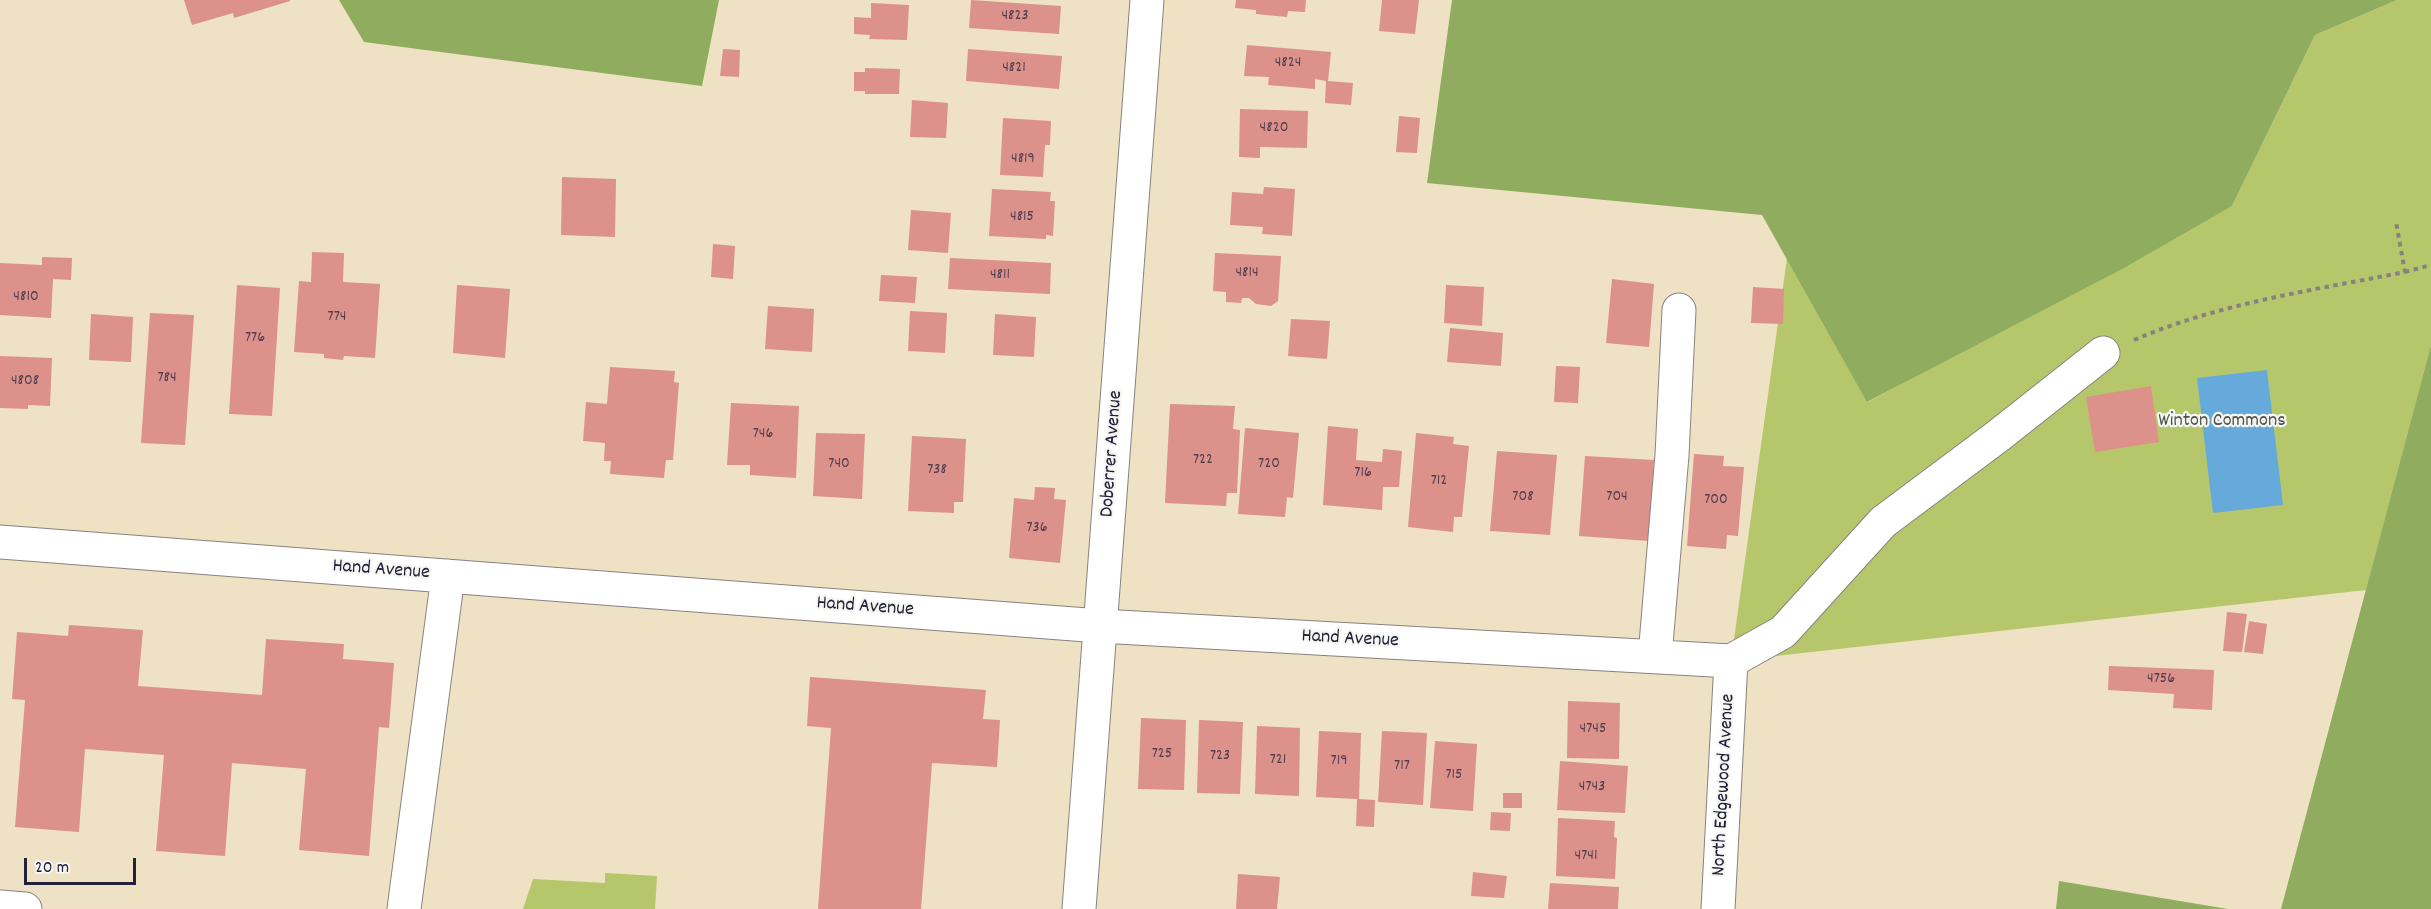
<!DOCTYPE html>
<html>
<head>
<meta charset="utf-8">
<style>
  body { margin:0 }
  #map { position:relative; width:2431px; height:909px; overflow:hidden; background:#efe1c3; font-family:Dekko,sans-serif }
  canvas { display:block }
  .scale { position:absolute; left:24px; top:858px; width:112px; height:27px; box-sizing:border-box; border:3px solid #22223b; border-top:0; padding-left:8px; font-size:18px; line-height:21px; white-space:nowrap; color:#22223b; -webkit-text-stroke:4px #f6f6f2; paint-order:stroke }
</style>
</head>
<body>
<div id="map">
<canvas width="2431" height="909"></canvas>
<div class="scale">20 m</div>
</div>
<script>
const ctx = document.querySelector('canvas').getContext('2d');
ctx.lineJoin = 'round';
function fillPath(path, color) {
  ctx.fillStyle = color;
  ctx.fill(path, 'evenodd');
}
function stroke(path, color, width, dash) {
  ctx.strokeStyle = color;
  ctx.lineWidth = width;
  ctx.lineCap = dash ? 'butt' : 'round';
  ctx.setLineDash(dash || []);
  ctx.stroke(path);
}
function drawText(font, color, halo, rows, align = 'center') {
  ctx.font = font + ' Dekko,sans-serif';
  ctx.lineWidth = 4.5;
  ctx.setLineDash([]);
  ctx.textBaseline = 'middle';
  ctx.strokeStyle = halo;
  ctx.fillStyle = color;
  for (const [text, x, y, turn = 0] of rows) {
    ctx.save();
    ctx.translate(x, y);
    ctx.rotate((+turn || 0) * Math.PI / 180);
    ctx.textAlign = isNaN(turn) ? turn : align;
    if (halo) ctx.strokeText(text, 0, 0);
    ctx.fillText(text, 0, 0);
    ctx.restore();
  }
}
const green = new Path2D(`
  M2397 0H2431V345L2366 590 1731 661 1787 258 1868 402 2232 206 2315 35Z
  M605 873 657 876 655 909H523L533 879 605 883Z`);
const forest = new Path2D(`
  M339 0H719L702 86 364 42Z
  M1452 0H2397L2315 35 2232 206 2122 269 1867 402 1762 215 1427 183Z
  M2431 345V909H2281Z
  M2059 881 2228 909H2056Z`);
const water = new Path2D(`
  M2267 370 2283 505 2213 513 2197 378Z`);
const building = new Path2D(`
  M184 0H290V1L234 18 233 13 192 25Z
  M971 0 1061 6 1059 34 969 28Z
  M1236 0H1306L1305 12 1288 11 1287 17 1256 14V10L1235 8Z
  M1382 0H1419L1415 34 1379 31Z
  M871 3 909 5 907 40 869 39 870 35 854 34V17L871 18Z
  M1247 45 1331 52 1328 81 1353 83 1351 105 1325 103 1326 81 1315 79V89L1268 85 1269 77 1244 76Z
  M723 49 740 50 739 77 720 76Z
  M968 49 1062 56 1059 89 966 81Z
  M865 68 900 69 899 94H865V91H854V72H865Z
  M912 100 948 103 946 138 910 137Z
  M1240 109 1308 111 1307 148 1260 147V158L1239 157Z
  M1399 116 1420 118 1417 153 1396 152Z
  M1003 118 1051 121 1050 145H1045L1043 177 1000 175Z
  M562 177 616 179 615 237 561 235Z
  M1264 187 1295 189 1292 236 1262 234 1263 227 1230 225 1232 192 1263 194Z
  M992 189 1051 192 1050 201H1055L1053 236 1046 235V239L989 236Z
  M911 210 951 213 948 253 908 250Z
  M713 244 735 246 733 279 711 277Z
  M312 252 344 253 343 282 380 284 375 358 344 356 343 360 324 358V354L294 352 299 281 311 282Z
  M1215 253 1281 256 1278 301 1271 306 1256 304 1249 298H1242L1241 303 1226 302V292L1213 291Z
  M42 257 72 258 71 280 53 279 51 318 0 315V263L42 265Z
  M950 258 1051 263 1050 294 948 289Z
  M881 275 917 277 915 303 879 301Z
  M1612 279 1654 284 1649 347 1606 343Z
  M237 285 280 288 272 416 229 414Z
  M457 285 510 289 505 358 453 353Z
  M1446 285 1484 287 1482 326 1444 323Z
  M1753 287 1784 289 1783 324 1751 323Z
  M768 306 814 309 812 352 765 349Z
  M910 311 947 313 945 353 908 351Z
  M150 313 194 315 185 445 141 443Z
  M91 314 133 317 131 362 89 360Z
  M995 314 1036 317 1034 357 993 355Z
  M1291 319 1330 321 1327 359 1288 356Z
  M1450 328 1503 333 1501 366 1447 362Z
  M0 356 52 358 50 406 28 405V409L0 408Z
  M1556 366 1580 367 1578 403 1554 402Z
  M610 367 675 371 674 382 679 383 673 460H666L664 478 610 474 611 461H604L605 443 583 441 586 402 607 404Z
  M2151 386 2159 442 2095 452 2086 397Z
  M731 403 799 406 796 478 750 475V465H727Z
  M1170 404 1235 406 1233 429 1240 430 1237 493H1227L1226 506 1165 503Z
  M1328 426 1358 429 1356 460 1382 462 1383 449 1402 451 1399 487H1383L1382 510 1323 505Z
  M1245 428 1299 433 1293 498 1287 497 1285 517 1238 514Z
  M816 433 865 434 862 499 813 496Z
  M1416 433 1454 437 1453 444 1469 446 1462 517H1454L1453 532 1408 527Z
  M912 436 966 439 963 502H954V513L908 511Z
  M1497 451 1557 455 1550 535 1490 531Z
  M1694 454 1724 456 1723 466 1744 467 1738 536 1727 535 1726 549 1687 546Z
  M1585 456 1654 460 1649 541 1579 536Z
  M1035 487 1055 488 1054 499 1066 500 1060 563 1009 558 1014 498 1034 500Z
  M2227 612 2247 614 2242 652 2223 651Z
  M2249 621 2267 624 2263 654 2244 652Z
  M69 625 143 630 138 686 262 695 266 639 344 644 343 659 394 663 389 728 379 727 369 856 299 850 306 769 232 763 225 856 156 851 164 755 85 749 79 832 15 827 25 700 12 699 17 632 68 636Z
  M2109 666 2214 670 2212 710 2173 708 2174 694 2108 690Z
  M810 677 986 690 983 719 1000 720 997 767 932 763 921 909H818L831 728 807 726Z
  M1568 701 1620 703 1619 759 1567 758Z
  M1141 718 1186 720 1184 790 1138 789Z
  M1199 720 1243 722 1240 794 1197 793Z
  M1257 726 1300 728 1299 796 1255 794Z
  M1319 731 1361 733 1359 799 1375 800 1374 827 1356 826 1357 799 1316 797Z
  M1382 731 1427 733 1423 805 1378 802Z
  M1435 741 1477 744 1473 811 1430 808Z
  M1560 761 1628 766 1625 813 1557 810Z
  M1503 793H1522V808H1503Z
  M1491 812 1511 813 1510 831 1490 830Z
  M1558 818 1615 821 1614 837 1617 838 1615 879 1556 876Z
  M1473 872 1507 876 1504 898 1471 896Z
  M1238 874 1280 877 1277 909H1236Z
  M1550 883 1619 887 1618 909H1548Z`);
const path = new Path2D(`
  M2405 272 2431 265
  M2134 340C2220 303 2314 290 2405 272L2396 222`);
const minor = new Path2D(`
  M0 542 1100 626 1731 661
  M1655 656 1672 455 1679 310
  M1731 661 1783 632 1883 522 1998 436 2103 353
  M0 907 25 909
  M404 909 448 576
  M1079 909 1147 0
  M1718 909 1731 661`);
const numberNames = [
  ["4823",1015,17],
  ["4824",1288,64],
  ["4821",1014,69],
  ["4820",1274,129],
  ["4819",1023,160],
  ["4815",1022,218],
  ["4814",1247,274],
  ["4811",1000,276],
  ["4810",26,298],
  ["774",337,318],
  ["776",255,339],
  ["784",167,379],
  ["4808",25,382],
  ["746",763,435],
  ["722",1203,461],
  ["740",839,465],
  ["720",1269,465],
  ["738",937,471],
  ["716",1363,474],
  ["712",1439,482],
  ["708",1523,498],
  ["704",1617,498],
  ["700",1716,501],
  ["736",1037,529],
  ["4756",2161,680],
  ["4745",1593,730],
  ["725",1162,755],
  ["723",1220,757],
  ["721",1278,761],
  ["719",1339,762],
  ["717",1402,767],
  ["715",1454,776],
  ["4743",1592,788],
  ["4741",1586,857]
];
const parkNames = [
  ["Winton Commons",2222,422]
];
const streetNames = [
  ["Doberrer Avenue",1113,454,-86],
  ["Hand Avenue",381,571,4],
  ["Hand Avenue",865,608,4],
  ["Hand Avenue",1350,640,3],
  ["North Edgewood Avenue",1725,785,-87]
];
fillPath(green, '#b5c76a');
fillPath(forest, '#90ac5e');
fillPath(water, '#66aadb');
fillPath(building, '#dc918b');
stroke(minor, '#88827f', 35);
stroke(path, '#88827f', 4, [4.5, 4.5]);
stroke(minor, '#fff', 33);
drawText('16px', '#503e4f', null, numberNames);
drawText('20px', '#4e5449', '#f6f6f2', parkNames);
drawText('20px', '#22223b', '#f6f6f2', streetNames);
</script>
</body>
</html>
